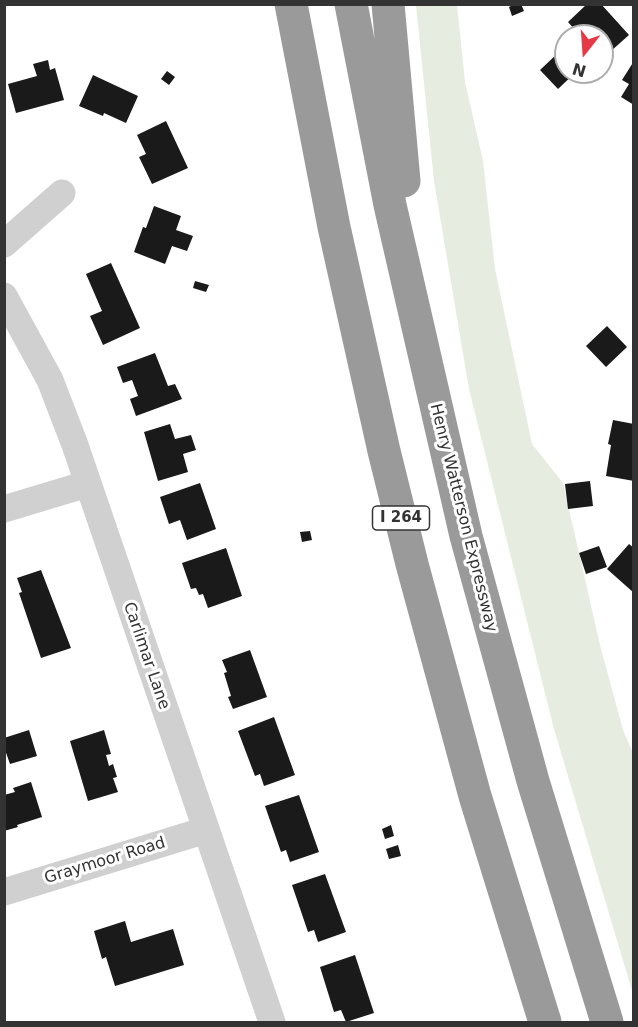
<!DOCTYPE html>
<html>
<head>
<meta charset="utf-8">
<style>
  body { margin:0 }
  #map { position:relative; width:638px; height:1027px; overflow:hidden; background:#fff; font-family:"DejaVu Sans",sans-serif }
  canvas { display:block }
  .frame { position:absolute; inset:0; border:6px solid #333; pointer-events:none }
  .north { position:absolute; left:554px; top:24px; width:60px; height:60px; box-sizing:border-box; background:#fff; border:2px solid #adadad; border-radius:50%; rotate:197deg; font-size:16px; font-weight:700; line-height:24px; text-align:center; color:#333 }
  .north::after { content:''; display:block; margin:auto; width:21px; height:27px; background:#e63946; clip-path:polygon(50% 0,100% 100%,50% 72%,0 100%) }
</style>
</head>
<body>
<div id="map">
<canvas width="638" height="1027"></canvas>
<div class="frame"></div>
<div class="north">N</div>
</div>
<script>
const ctx = document.querySelector('canvas').getContext('2d');
ctx.lineJoin = 'round';
function fillPath(path, color) {
  ctx.fillStyle = color;
  ctx.fill(path, 'evenodd');
}
function stroke(path, color, width, dash) {
  ctx.strokeStyle = color;
  ctx.lineWidth = width;
  ctx.lineCap = dash ? 'butt' : 'round';
  ctx.setLineDash(dash || []);
  ctx.stroke(path);
}
function drawText(font, color, halo, rows, align = 'center') {
  ctx.font = font + ' "DejaVu Sans",sans-serif';
  ctx.lineWidth = 6;
  ctx.setLineDash([]);
  ctx.textBaseline = 'middle';
  ctx.strokeStyle = halo;
  ctx.fillStyle = color;
  for (const [text, x, y, turn = 0] of rows) {
    ctx.save();
    ctx.translate(x, y);
    ctx.rotate((+turn || 0) * Math.PI / 180);
    ctx.textAlign = isNaN(turn) ? turn : align;
    if (halo) ctx.strokeText(text, 0, 0);
    ctx.fillText(text, 0, 0);
    ctx.restore();
  }
}
const green = new Path2D(`
  M416 5H457L465 82 483 161 495 269 532 444 563 483 600 645 623 730 633 753V994L554 729 469 389 434 181Z`);
const building = new Path2D(`
  M515 4H521L524 11 512 16 509 7Z
  M587 4H601L629 35 602 59V36H568L575 30 568 22Z
  M559 52 566 59V72H576L558 89 540 70Z
  M48 60 50 70 55 68 64 100 16 113 8 84 37 76 33 64Z
  M634 61V105L621 97 629 84 622 80Z
  M167 71 175 77 169 85 161 79Z
  M93 75 138 96 126 123 104 113 103 116 79 106Z
  M166 121 188 168 152 184 139 157 146 154 137 135Z
  M154 206 181 216 176 230 193 236 187 251 172 246 165 264 134 252 143 227 146 228Z
  M111 263 140 328 103 345 90 316 102 311 86 274Z
  M195 281 209 285 206 292 193 288Z
  M607 326 627 347 606 367 586 346Z
  M155 353 168 386 175 384 182 399 136 416 130 399 138 396 132 380 123 383 117 367Z
  M613 420 634 424V481L606 476 611 445 608 444Z
  M170 424 175 439 191 435 196 450 183 454 188 472 158 481 144 432Z
  M590 481 593 506 568 509 565 484Z
  M200 483 216 529 187 540 180 520 169 524 160 497Z
  M310 531 312 540 302 542 300 532Z
  M629 544 634 548V593L607 569Z
  M599 546 607 567 586 574 579 553Z
  M226 548 242 596 208 608 203 594 199 595 196 588 191 589 182 563Z
  M41 570 71 648 41 658 19 593 22 592 17 578Z
  M250 650 267 697 233 709 228 697 231 696 224 673 227 672 222 660Z
  M274 717 295 775 264 786 260 774 255 776 238 731Z
  M29 730 37 756 10 764 4 747V738Z
  M104 730 111 754 106 755 109 766 113 764 117 777 113 778 118 792 88 801 70 741Z
  M31 782 42 817 17 825 18 827 4 831V795L15 792 13 788Z
  M299 795 319 852 290 862 286 850 281 852 265 806Z
  M391 825 394 836 385 839 382 829Z
  M398 845 401 856 389 859 386 849Z
  M325 874 346 932 318 942 314 930 308 932 292 885Z
  M125 921 131 942 173 929 184 965 115 986 106 957 102 959 94 931Z
  M355 955 374 1013 346 1022 341 1010 334 1012 320 967Z`);
const street = new Path2D(`
  M4 244 62 193
  M4 296 50 380 75 445 272 1022
  M4 509 87 484
  M4 892 206 830`);
const highway = new Path2D(`
  M291 4 334 227 384 451 412 564 475 796 545 1022
  M351 4 390 205 466 536 533 781 607 1022
  M388 4 404 181`);
const shields = [
  [401,518,57]
];
const shieldNames = [
  ["I 264",401,518]
];
const streetNames = [
  ["Henry Watterson Expressway",463,518,76],
  ["Carlimar Lane",146,656,71],
  ["Graymoor Road",105,861,-17]
];
fillPath(green, '#e6ecdf');
fillPath(building, '#1a1a1a');
stroke(street, '#d0d0d0', 27);
stroke(highway, '#9a9a9a', 33);
for (const [x, y, w] of shields) {
  const box = new Path2D();
  box.roundRect(x - w / 2, y - 12, w, 24, 4.5);
  ctx.fillStyle = '#fff';
  ctx.fill(box);
  stroke(box, '#333', 1.5);
}
drawText('bold 15px', '#333', null, shieldNames);
drawText('16px', '#333', '#fff', streetNames);
</script>
</body>
</html>
